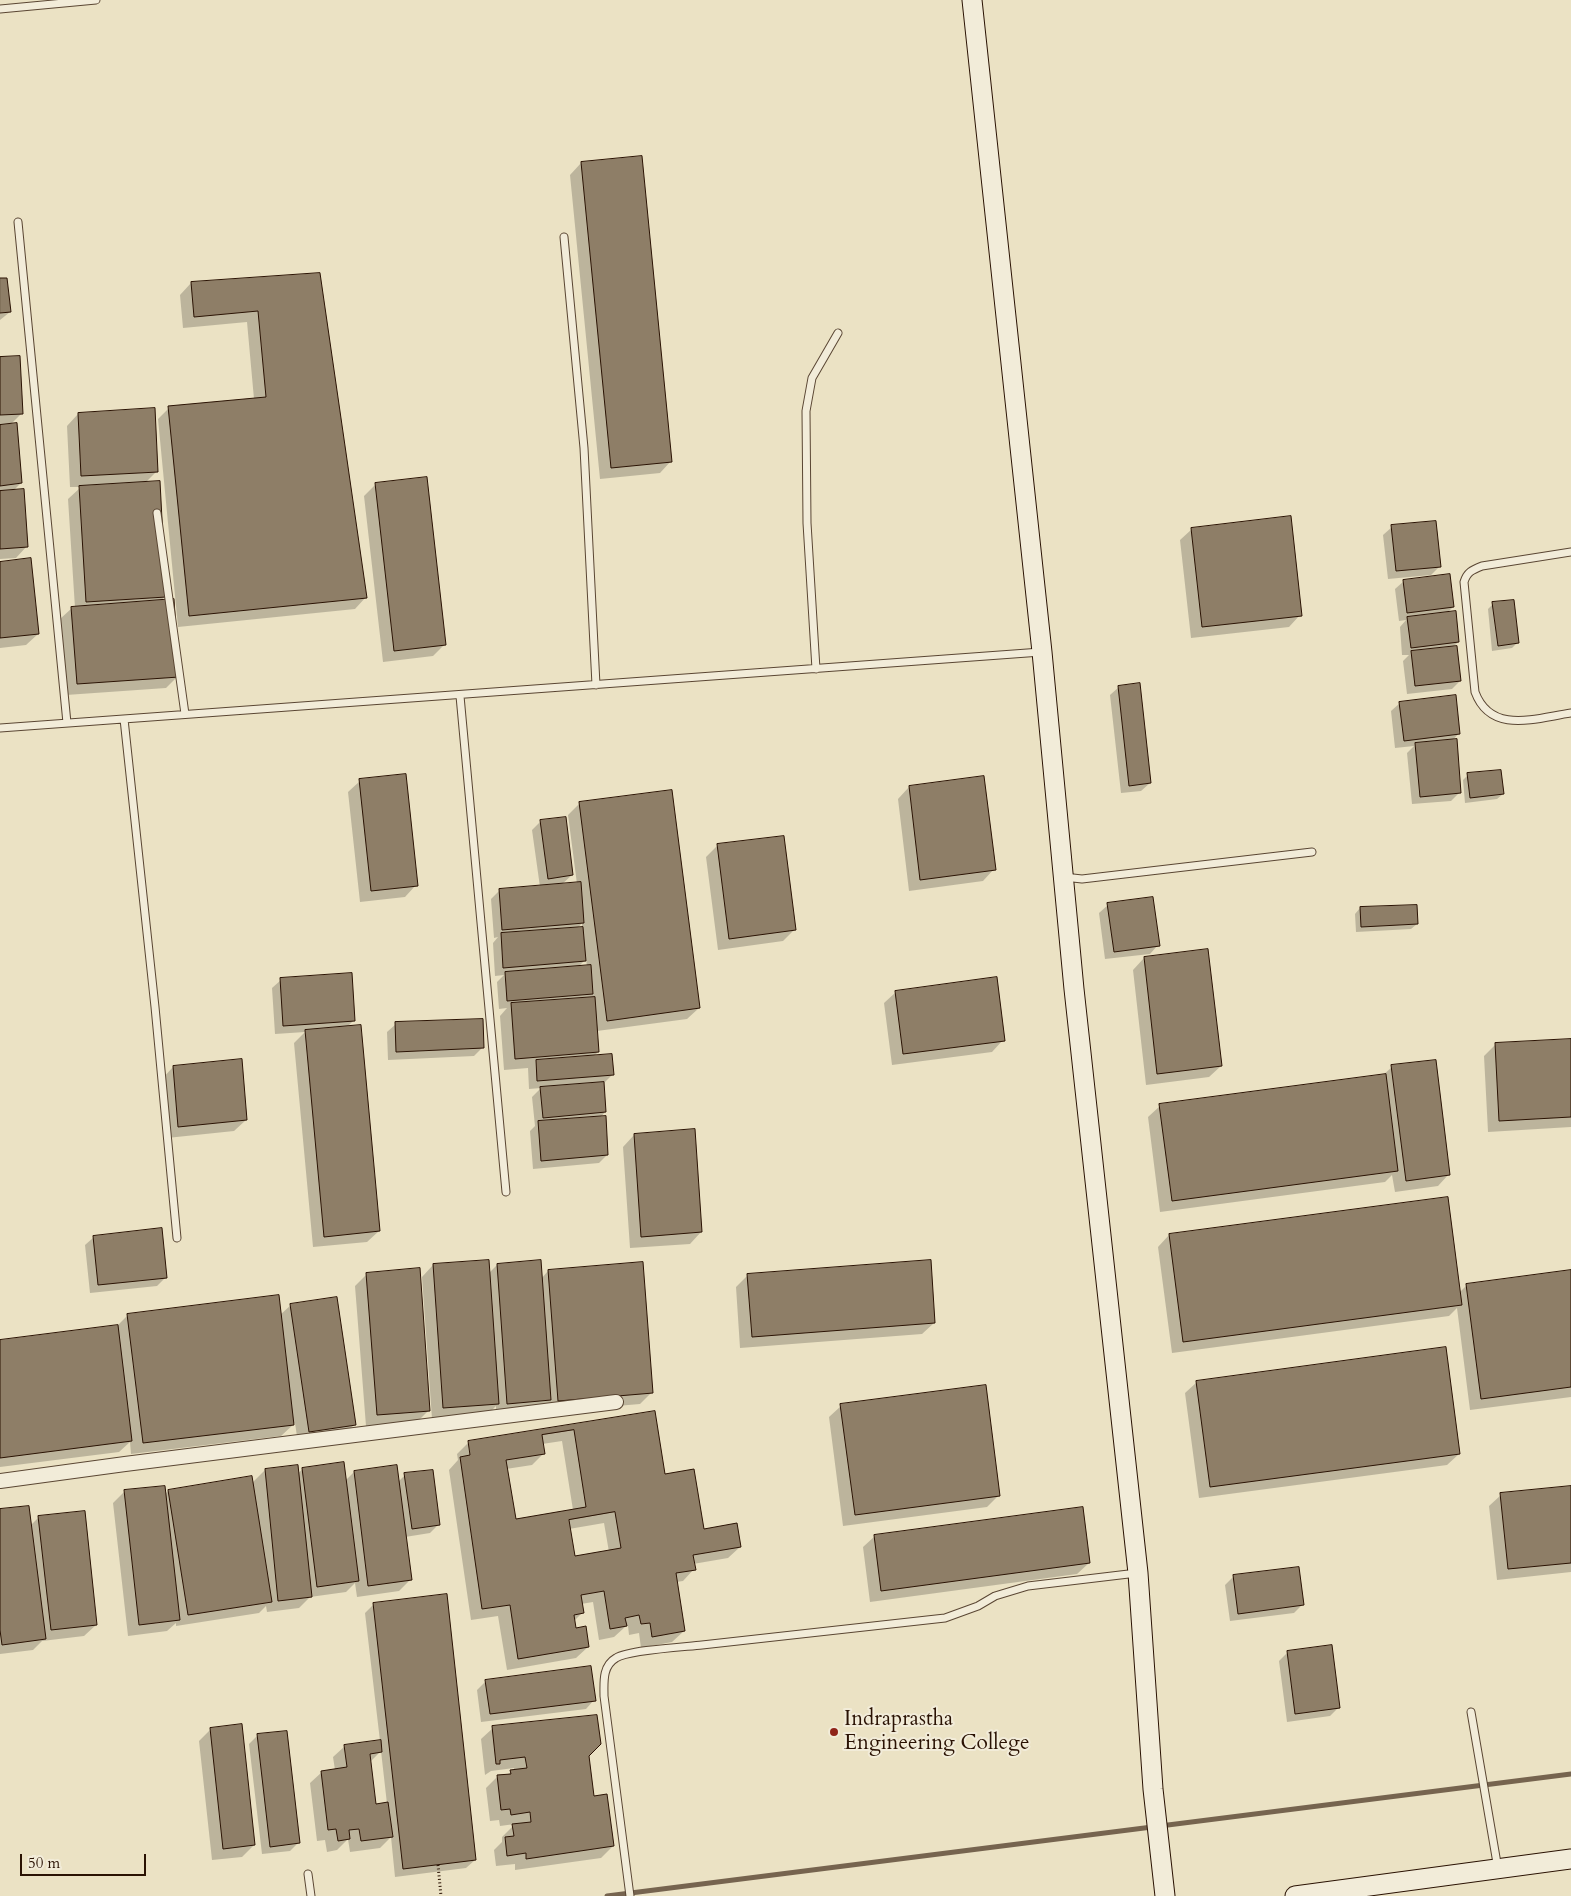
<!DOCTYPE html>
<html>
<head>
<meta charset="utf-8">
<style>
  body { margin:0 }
  #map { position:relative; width:1571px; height:1896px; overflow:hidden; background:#ebe2c4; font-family:Cardo,serif }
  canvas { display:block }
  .scale { position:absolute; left:20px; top:1854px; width:126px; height:22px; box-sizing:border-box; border:2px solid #2a1203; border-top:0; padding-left:6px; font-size:15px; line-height:18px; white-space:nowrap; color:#2a1203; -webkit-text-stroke:4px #f2ecd9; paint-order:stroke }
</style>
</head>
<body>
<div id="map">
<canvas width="1571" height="1896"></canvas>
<div class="scale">50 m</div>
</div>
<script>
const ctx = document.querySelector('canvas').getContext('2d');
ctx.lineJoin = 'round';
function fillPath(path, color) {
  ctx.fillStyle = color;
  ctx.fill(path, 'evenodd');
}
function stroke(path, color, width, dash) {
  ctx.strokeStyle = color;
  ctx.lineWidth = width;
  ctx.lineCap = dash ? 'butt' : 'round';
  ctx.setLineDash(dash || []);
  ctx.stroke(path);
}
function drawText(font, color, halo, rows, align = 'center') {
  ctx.font = font + ' Cardo,serif';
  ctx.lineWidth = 4;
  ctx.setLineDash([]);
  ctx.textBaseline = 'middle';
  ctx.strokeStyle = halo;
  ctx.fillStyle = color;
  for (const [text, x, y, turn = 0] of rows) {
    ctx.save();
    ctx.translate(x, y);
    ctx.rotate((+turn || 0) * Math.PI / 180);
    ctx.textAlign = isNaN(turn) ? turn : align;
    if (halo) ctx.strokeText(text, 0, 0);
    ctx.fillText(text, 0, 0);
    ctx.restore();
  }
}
const shadow = new Path2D(`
  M581 163 671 461 660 473 600 479 570 175Z
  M319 274 366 597 355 609 178 627 158 419 169 408 254 399 247 322 183 328 180 295 191 283Z
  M0 280 10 312 0 320Z
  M0 359 22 413 10 425 21 483 13 491 27 546 16 558 0 559Z
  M78 414 157 471 145 483 165 596 160 602 178 676 166 688 66 695 60 619 72 608H75L68 499 81 487H70L67 426Z
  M376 484 445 644 433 656 383 662 364 496Z
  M1392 527 1440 566 1431 575 1388 579 1383 535Z
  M1192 529 1300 615 1289 627 1191 638 1180 540Z
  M0 563 38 634 26 645 0 648Z
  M1404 581 1453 607 1446 614 1458 642 1452 648 1460 681 1452 689 1407 694 1403 661 1409 655H1402L1400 627 1406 620 1399 621 1395 589Z
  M1493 604 1517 643 1512 648 1492 651 1488 609Z
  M1119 687 1150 783 1141 791 1121 793 1110 695Z
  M1400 703 1459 733 1452 741 1460 792 1451 801 1412 804 1407 753 1414 746 1395 748 1391 711Z
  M1468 775 1503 794 1497 799 1465 803 1463 780Z
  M360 781 416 885 405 897 360 902 348 792Z
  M909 787 994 869 983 881 909 891 898 799Z
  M580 803 699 1008 687 1019 597 1031 598 1052 593 1057 612 1075 604 1083 605 1112 600 1118 607 1155 599 1163 533 1169 530 1131 535 1126 532 1097 541 1088 529 1089 528 1068 504 1070 500 1016 507 1008 499 1009 497 982 504 975 495 976 493 943 498 937 494 938 491 899 500 890 540 887 532 830 541 821 572 875 561 885 577 884 568 815ZM582 923V928L577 929ZM586 959 587 967 577 968Z
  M718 845 794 930 783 941 718 950 706 857Z
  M1108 905 1158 945 1150 954 1105 959 1099 913Z
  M1360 908 1417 924 1411 929 1356 932 1355 914Z
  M1144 958 1221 1066 1209 1077 1146 1085 1133 970Z
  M281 980 354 1020 347 1027 379 1231 367 1242 313 1247 294 1043 305 1032 275 1034 272 988Z
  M896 992 1003 1040 992 1052 892 1065 884 1003Z
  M396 1024 482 1048 474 1056 388 1060 387 1032Z
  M1571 1041V1127L1488 1132 1484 1056 1495 1045Z
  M173 1067 246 1120 234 1131 167 1138 162 1079Z
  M1392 1067 1449 1174 1438 1186 1395 1192 1392 1175 1385 1182 1160 1212 1148 1117 1160 1106 1382 1076Z
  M634 1135 701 1232 690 1244 630 1248 623 1147Z
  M1169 1235 1459 1293 1467 1285 1571 1272V1397L1470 1410 1457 1308 1449 1316 1172 1353 1158 1247Z
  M94 1237 166 1277 157 1286 90 1293 85 1245Z
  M433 1265 488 1274 497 1265 541 1279 548 1271 651 1393 640 1404 547 1412 546 1403 538 1411 496 1415V1406L487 1415 432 1419 422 1277Z
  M367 1274 429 1410 417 1422 366 1426 355 1286Z
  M748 1275 934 1323 922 1334 740 1348 736 1287Z
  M291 1305 354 1425 343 1436 298 1443 295 1423 281 1436 131 1454 130 1442 119 1452 0 1467V1342L116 1327 128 1315H280Z
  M1197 1382 1459 1454 1447 1465 1199 1498 1185 1393Z
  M841 1406 999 1495 987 1507 843 1526 829 1417Z
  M654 1412 664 1475 703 1530 740 1547 728 1558 693 1564 694 1569 683 1581 676 1582 684 1631 672 1642 641 1648 639 1633 629 1635 628 1626 625 1627 614 1637 599 1640 593 1602 581 1604 582 1613 573 1622 575 1629 588 1647 576 1658 507 1670 498 1616 471 1620 449 1470 458 1460 457 1454 468 1443ZM562 1441 573 1510 515 1520 506 1469 532 1465 544 1453 542 1444ZM604 1523 609 1552 574 1557 569 1529Z
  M303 1469 345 1481 354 1472 398 1482 405 1475 438 1525 430 1533 405 1537 411 1579 399 1591 357 1597 355 1583 346 1592 310 1597 299 1608 267 1612 266 1606 259 1613 176 1626V1623L167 1631 128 1636 113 1503 124 1492 165 1494 168 1491 252 1483 265 1470 297 1474Z
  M1571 1487V1572L1497 1580 1489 1506 1501 1495Z
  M0 1511 30 1526 39 1517 96 1625 84 1636 42 1641 33 1650 0 1654Z
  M875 1536 1089 1563 1077 1574 870 1602 863 1547Z
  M1234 1576 1302 1605 1294 1613 1230 1621 1225 1585Z
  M374 1604 475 1860 466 1868 395 1877 391 1837 380 1848 350 1852 348 1839 337 1850 327 1852 325 1840 317 1841 310 1783 322 1772 335 1770 333 1757 345 1746 380 1741 365 1613ZM381 1751 387 1804 375 1805 370 1762Z
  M1288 1652 1339 1707 1330 1716 1287 1722 1279 1661Z
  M486 1681 594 1700 586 1709 481 1722 477 1690Z
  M493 1728 587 1756 593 1798 613 1846 601 1858 515 1870V1864L496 1866 494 1850 502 1842V1837L515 1824 500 1826 499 1820 490 1821 486 1788 497 1777 507 1775 511 1772 514 1771V1768L491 1771 485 1775 481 1739Z
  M211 1729 254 1845 242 1857 212 1860 199 1741Z
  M258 1735 299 1842 290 1851 262 1854 249 1744Z`);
const stream = new Path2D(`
  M607 1896 1571 1774`);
const building = new Path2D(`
  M642 156 672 462 611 468 581 162Z
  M320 273 367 598 189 616 168 406 266 397 258 311 194 317 191 282Z
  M0 278H7L11 312 0 313Z
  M20 356 23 414 0 415V357Z
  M155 408 158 472 81 476 78 413Z
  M17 423 22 483 0 486V425Z
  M427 477 446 645 394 651 375 483Z
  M160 481 166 597 86 602 79 486Z
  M24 489 28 547 0 549V491Z
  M1291 516 1302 616 1202 627 1191 528Z
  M1436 521 1441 567 1396 571 1391 525Z
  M31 558 39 634 0 638V562Z
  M1450 574 1454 607 1407 613 1403 580Z
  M174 599 179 677 77 684 71 607Z
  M1514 600 1519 643 1498 646 1492 602Z
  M1456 611 1459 642 1411 648 1407 617Z
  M1457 646 1461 681 1415 686 1411 651Z
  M1140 683 1151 783 1129 786 1118 686Z
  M1456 695 1460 734 1404 741 1399 702Z
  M1457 739 1461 793 1420 797 1415 743Z
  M1501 770 1504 794 1470 798 1467 773Z
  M406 774 418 886 371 891 359 779Z
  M984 776 996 870 920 880 909 786Z
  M672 790 700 1008 607 1021 579 802Z
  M566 817 573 875 548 879 540 820Z
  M784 836 796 930 729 939 717 844Z
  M581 882 584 923 502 930 499 889Z
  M1153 897 1160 946 1114 952 1107 903Z
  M1417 905 1418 924 1361 927 1360 907Z
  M583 927 586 961 503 968 501 933Z
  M1208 949 1222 1066 1157 1074 1144 957Z
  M591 965 593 994 507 1001 505 972Z
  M352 973 355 1021 283 1026 280 978Z
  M997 977 1005 1041 903 1054 895 991Z
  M595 997 599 1052 515 1059 511 1003Z
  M483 1019 484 1048 396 1052 395 1022Z
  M361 1025 380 1231 324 1237 305 1030Z
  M1571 1039V1117L1499 1121 1495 1043Z
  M612 1054 614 1075 537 1081 536 1060Z
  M242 1059 247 1120 178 1127 173 1066Z
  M1436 1060 1450 1175 1406 1181 1391 1065Z
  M1386 1074 1398 1171 1172 1201 1159 1104Z
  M604 1082 606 1112 543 1118 540 1087Z
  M606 1116 608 1155 541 1161 538 1121Z
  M695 1129 702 1232 641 1237 634 1134Z
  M1448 1197 1462 1305 1183 1342 1169 1234Z
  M162 1228 167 1278 98 1285 93 1236Z
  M489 1260 499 1404 443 1408 433 1264Z
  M541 1260 551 1400 507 1404 497 1264Z
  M931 1260 935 1323 752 1337 747 1274Z
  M643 1262 653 1393 558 1401 548 1270Z
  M420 1268 430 1411 377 1415 366 1273Z
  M1571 1270V1387L1481 1399 1466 1284Z
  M279 1295 294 1425 143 1443 127 1314Z
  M337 1297 356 1425 309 1432 290 1304Z
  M118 1325 132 1441 0 1458V1340Z
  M1446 1347 1460 1454 1210 1487 1196 1381Z
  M986 1385 1000 1496 855 1515 840 1404Z
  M655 1411 665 1474 694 1469 704 1529 737 1523 741 1547 693 1555 696 1570 676 1573 685 1631 652 1637 650 1623 641 1624 639 1615 625 1618 627 1626 610 1629 604 1591 581 1595 584 1613 574 1615 576 1628 586 1626 589 1647 518 1659 510 1605 482 1609 460 1457 470 1455 468 1441ZM574 1430 586 1507 516 1519 506 1460 545 1454 542 1435ZM615 1512 621 1548 575 1556 569 1520Z
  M344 1462 359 1581 317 1587 302 1468Z
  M298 1465 312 1597 278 1601 265 1469Z
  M397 1465 412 1580 368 1586 354 1471Z
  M433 1470 440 1525 412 1529 404 1473Z
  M252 1476 272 1602 188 1615 168 1490Z
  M165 1486 180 1620 139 1625 124 1490Z
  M1571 1486V1563L1508 1569 1500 1493Z
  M29 1506 46 1639 2 1645 0 1630V1509Z
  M1083 1507 1090 1563 881 1591 874 1535Z
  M85 1511 97 1625 51 1630 38 1516Z
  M1299 1567 1304 1605 1238 1614 1233 1575Z
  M447 1594 476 1860 403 1869 373 1603Z
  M1332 1645 1340 1708 1295 1714 1287 1651Z
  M591 1666 596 1701 490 1714 485 1680Z
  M597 1715 601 1744 589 1756 594 1796 607 1794 614 1846 526 1859V1853L507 1856 505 1837 514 1836 512 1824 531 1822 530 1812 511 1815 510 1809 501 1810 497 1775 511 1774 510 1770 527 1768 525 1757 500 1760V1764H496L492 1726Z
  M242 1724 255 1845 223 1849 210 1728Z
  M287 1731 300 1843 270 1847 257 1734Z
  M381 1740 382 1752 370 1754 376 1804 388 1802 393 1837 361 1841 359 1829 349 1830 350 1839 338 1841 336 1829 328 1830 321 1771 347 1767 344 1745Z`);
const path = new Path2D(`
  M438 1865 441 1896`);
const lane = new Path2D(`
  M0 9 96 0
  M18 222 67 723
  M564 237 584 448 596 685
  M157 513 185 714
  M1571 552 1482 566C1472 570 1467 572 1464 582L1475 692C1491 735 1536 718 1571 713
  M816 669 807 523 806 411 812 378 838 333
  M460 696 506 1192
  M124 719 155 1007 177 1238
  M0 728 1041 652
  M1064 877 1082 879 1312 852
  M1471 1712 1498 1869
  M308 1874 311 1896
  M630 1896 604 1696C604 1683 602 1666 616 1658 629 1650 684 1647 702 1645 783 1636 864 1627 945 1618L978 1606 995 1596 1028 1586 1137 1573`);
const street = new Path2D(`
  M0 1481 125 1464 616 1402`);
const secondary = new Path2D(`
  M972 0 1042 652 1074 989 1138 1573 1153 1789 1165 1896
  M1295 1896 1571 1859`);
const markers = [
  [834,1732,5,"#8f2418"]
];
const poiNames = [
  ["Indraprastha",844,1720],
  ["Engineering College",844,1744]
];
fillPath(shadow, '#0003');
stroke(stream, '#76644f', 5);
fillPath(building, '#8e7e67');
stroke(building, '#2a1203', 1);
stroke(lane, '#5a4633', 9);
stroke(street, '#5a4633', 16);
stroke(secondary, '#2a1203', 21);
stroke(path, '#2a1203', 3, [1, 2.5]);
stroke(lane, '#f2ecd9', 7);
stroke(street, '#f2ecd9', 14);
stroke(secondary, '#f2ecd9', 19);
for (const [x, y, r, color] of markers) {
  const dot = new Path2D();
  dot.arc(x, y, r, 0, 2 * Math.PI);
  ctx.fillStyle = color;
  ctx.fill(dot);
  stroke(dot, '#f2ecd9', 2);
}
drawText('21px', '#2a1203', '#f2ecd9', poiNames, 'left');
</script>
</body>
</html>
